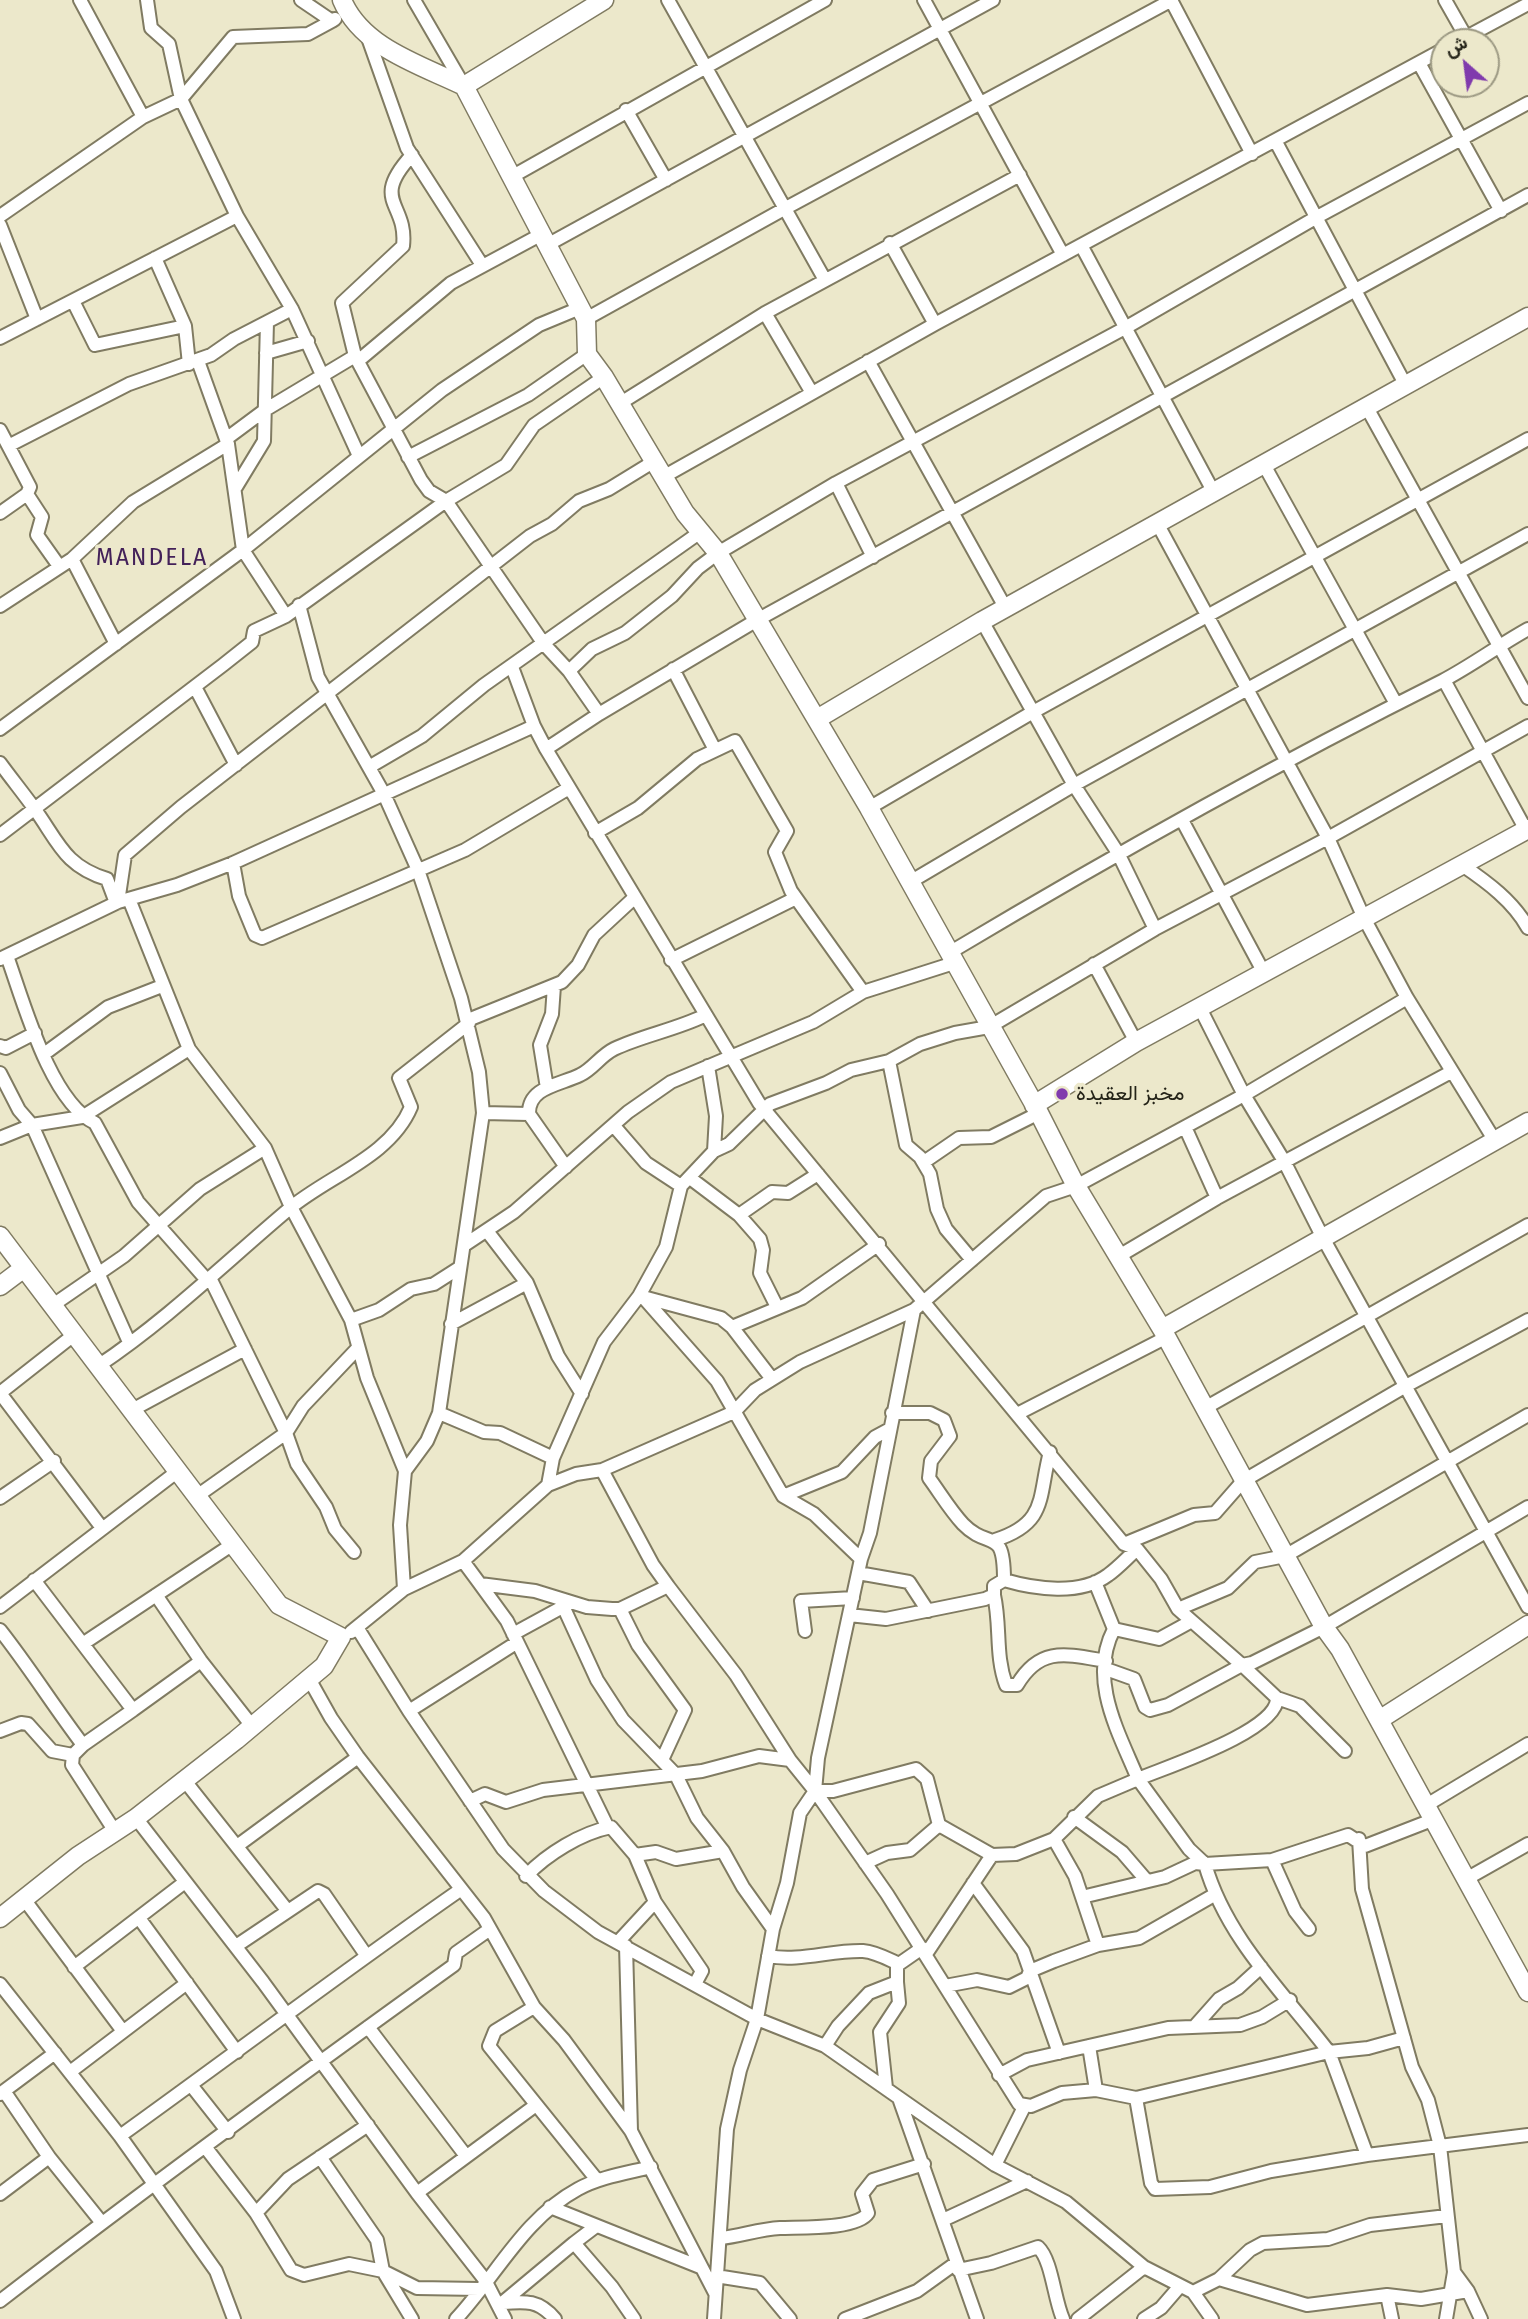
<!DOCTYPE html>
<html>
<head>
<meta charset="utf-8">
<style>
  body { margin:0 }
  #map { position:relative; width:1528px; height:2319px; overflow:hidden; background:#ece8cb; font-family:"Fira Sans",Vazirmatn,sans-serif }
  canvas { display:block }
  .north { position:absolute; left:1430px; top:28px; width:70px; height:70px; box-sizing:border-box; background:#ece8cb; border:2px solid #9c9983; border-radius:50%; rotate:332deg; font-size:19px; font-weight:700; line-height:28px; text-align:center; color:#242318 }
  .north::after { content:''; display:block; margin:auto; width:24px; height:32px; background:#803aad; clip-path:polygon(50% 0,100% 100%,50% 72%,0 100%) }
</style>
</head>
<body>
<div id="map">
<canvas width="1528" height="2319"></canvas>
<div class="north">ش</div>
</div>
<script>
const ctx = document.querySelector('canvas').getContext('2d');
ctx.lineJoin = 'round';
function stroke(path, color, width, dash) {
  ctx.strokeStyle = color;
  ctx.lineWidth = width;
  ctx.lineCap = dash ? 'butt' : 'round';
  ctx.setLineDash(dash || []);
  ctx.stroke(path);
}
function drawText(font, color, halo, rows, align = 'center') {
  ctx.font = font + ' "Fira Sans",Vazirmatn,sans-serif';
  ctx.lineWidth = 7;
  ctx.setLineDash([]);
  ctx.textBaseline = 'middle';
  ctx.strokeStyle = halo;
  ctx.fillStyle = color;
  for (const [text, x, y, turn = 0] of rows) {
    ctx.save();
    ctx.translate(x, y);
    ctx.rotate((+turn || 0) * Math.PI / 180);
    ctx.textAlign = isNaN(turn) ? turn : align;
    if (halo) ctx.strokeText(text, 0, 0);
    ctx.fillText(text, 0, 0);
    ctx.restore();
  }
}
const street = new Path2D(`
  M80 0 143 117
  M147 0 151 28 169 44 181 99 237 216 292 309 359 456
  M301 0 332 21 335 19
  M414 0 464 86
  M668 0 825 280
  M924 0 1063 255
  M1171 0 1252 154
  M1445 0 1466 37
  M367 35 407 148 482 265
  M1457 42 1528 4
  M1419 63 1501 211
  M626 110 666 180
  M1276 142 1405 384
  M412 155C369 202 408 202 403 246L342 303 355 356 421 480 429 491 446 501 544 644 569 671 599 714
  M513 176 825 0
  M0 216 143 117 181 99 233 37 308 34 332 21
  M0 225 37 319
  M890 243 935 324
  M547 245 993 0
  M1081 245 1213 491
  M155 258 185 326 189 364
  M73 301 95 345 185 326
  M765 313 812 393
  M586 319 784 209 1172 0
  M0 338 237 216
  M266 353 308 341
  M198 361 226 439
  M358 361 451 283 542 234
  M868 361 1005 607
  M619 404 765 313 1020 175
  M1366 406 1528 698
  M0 430 30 487 27 494 0 513
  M228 444 243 550
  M10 445 129 384 211 355 234 339 292 309
  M408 457 528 395 587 354
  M1263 463 1395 702
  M663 477 935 324 1444 49
  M836 483 873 557
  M236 487 264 441 267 322
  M27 494 42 517 37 535 59 566
  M1157 523 1328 838 1364 918 1407 998 1495 1141
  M243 550 286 616
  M72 559 116 644
  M299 605 318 677 384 794 418 870 461 998 479 1072 483 1113 439 1413 427 1441 405 1471 400 1525 404 1589 351 1632
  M0 606 72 559 133 502 228 444 226 439 265 410 355 356
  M982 621 1074 785 1118 853 1155 929
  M512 667 534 726 546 749 759 1103 1124 1544 1137 1549 1161 1579 1178 1609 1242 1665 1252 1663 1324 1627 1528 1507
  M673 669 714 748
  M569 671 592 649 625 633 672 596 698 568 718 553 836 483 1125 328 1317 217 1528 103
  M1444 680 1526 830
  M195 687 236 765
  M0 729 243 550 442 390 539 325 580 308
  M546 749 599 714 757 620 1528 195
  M0 763C11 778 23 793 34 808 58 841 64 866 107 879L116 903
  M369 767 422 736 484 685 699 533
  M869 808 1033 712 1528 439
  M1182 820 1264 973
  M595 833 638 808 697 759 735 741 787 831 775 852 791 891 863 992
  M0 835 223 665 252 642 254 631 286 616 446 501 506 465 534 425 604 377
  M233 863 239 896 255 935 262 938 465 850 569 788
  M1462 865C1487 882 1513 901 1528 928
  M910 882 1074 785 1528 534
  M129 899 189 1049 265 1148 291 1207 351 1320 367 1378 405 1471
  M118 902 125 855 181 807 530 536 552 524 579 501 609 489 653 462
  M949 953C1110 857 1274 765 1442 681 1471 666 1499 645 1528 629
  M7 956C23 1000 50 1102 95 1123L138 1202 205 1278 211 1280 286 1433 297 1464 326 1507 335 1529 354 1552
  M0 959 118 902 177 885 233 863 534 726
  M671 960 796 898
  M1094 964 1136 1042
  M1200 1008 1244 1095 1284 1161 1323 1238 1528 1607
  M468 1020 562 982 578 965 594 935 634 898
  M0 1046 6 1048 35 1033
  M44 1054 108 1007 162 986
  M889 1061 906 1145 920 1157 930 1174 937 1209 946 1229 972 1260
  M708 1066 716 1116 714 1151
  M0 1073 19 1110 32 1125 129 1342
  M547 1088 540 1045 552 1014 554 986
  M483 1113 529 1114
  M614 1126 646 1163 681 1186
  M1185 1127 1217 1198
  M0 1138 32 1125 82 1117 189 1049
  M924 1162 959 1138 991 1137 1039 1113
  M566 1167 529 1114C528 1087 560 1085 580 1075 593 1069 600 1056 614 1049 641 1036 674 1030 704 1016
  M690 1178 739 1215 760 1239 763 1250 760 1273 777 1307
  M739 1215 772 1192 788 1193 818 1174
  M487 1231 527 1283 558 1356 582 1394
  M466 1244 514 1212 628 1112 671 1082 813 1022 863 992 954 963
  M1119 1256 1217 1198 1451 1072
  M643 1297 717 1381 783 1496 814 1514 861 1559
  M643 1297 721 1318 732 1327 802 1298 879 1244
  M53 1305 124 1256 200 1189 265 1148
  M351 1320 379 1310 411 1289 434 1284 459 1268
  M451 1324 527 1283
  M732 1327 772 1379
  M75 1334 0 1393 102 1528
  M98 1366C167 1320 226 1262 289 1209 328 1176 390 1157 411 1107L399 1078 469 1023
  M1205 1408 1528 1225
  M132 1410 245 1349
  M439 1413 484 1432 500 1433 553 1458
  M892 1413H930L944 1420 950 1436 931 1461 929 1478C940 1493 950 1510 963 1524 989 1551 1004 1525 1004 1580
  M1019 1413 1165 1338
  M602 1470 653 1565 668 1586
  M548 1485 553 1458 604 1342 639 1296 666 1247 681 1186 714 1151 729 1144 770 1104 826 1083 851 1070 889 1061 920 1044 955 1033 989 1027 1155 929 1328 838 1528 726
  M197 1496 286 1433 303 1406 357 1349
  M783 1496 842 1472 875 1437 888 1430
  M0 1498 54 1461
  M995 1540C1048 1523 1038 1497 1050 1452
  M1124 1544 1194 1515 1215 1513 1243 1481 1404 1387 1528 1320
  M463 1561 480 1584 535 1591 587 1607 612 1609H620L668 1586 736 1675 790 1760 815 1791 887 1894 1019 2104 1031 2106 1062 2093 1096 2090 1136 2098 1329 2052 1367 2155
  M858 1573 909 1582 928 1611
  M34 1580 133 1710 83 1745
  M1095 1582 1114 1629C1088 1679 1118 1731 1138 1779 1166 1767 1278 1731 1277 1698L1242 1665 1168 1705 1150 1710 1145 1707 1134 1679 1106 1669
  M480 1584 507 1621 608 1828
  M404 1589 463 1561 548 1485 576 1474 602 1470 734 1412 755 1390 800 1362 914 1310 1046 1196 1076 1186 1244 1095 1407 998
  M156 1595 201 1661 252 1726
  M994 1595C1001 1626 995 1655 1006 1685H1017C1040 1646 1066 1654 1106 1661
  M563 1606 597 1680 623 1720 676 1775 697 1818 723 1851 743 1887 773 1929
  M0 1607 178 1471
  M620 1609 638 1645 685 1710 662 1760
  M1178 1609 1228 1588 1255 1562 1285 1556 1528 1415
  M849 1615 886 1619 985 1599 994 1595V1586L1004 1580C1035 1589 1080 1596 1108 1575 1118 1568 1127 1558 1137 1549
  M358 1629 409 1711 503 1849 544 1891 598 1932 757 2019 825 2046 995 2165 1066 2202 1144 2267 1193 2292 1212 2319
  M1114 1629 1159 1639 1190 1622
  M0 1630C30 1668 54 1707 83 1745L73 1755 72 1765 114 1830
  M805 1631 801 1601 853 1598
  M513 1634 568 1604
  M84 1643 233 1544
  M308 1677 331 1718 358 1757 484 1918 534 2007 564 2040 631 2131 715 2293
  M1277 1698 1300 1706 1345 1751
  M133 1710 201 1661
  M409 1711 516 1643
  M0 1731 21 1723 28 1724 52 1751 73 1755
  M185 1781 287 1910
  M815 1791H833L916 1769 927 1779 939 1825 992 1855 1016 1854 1054 1839 1098 1796 1138 1779 1189 1849 1205 1864 1272 1860 1348 1835 1365 1846 1432 1820
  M470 1801 485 1794 506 1802 543 1790 702 1771 759 1756 790 1760
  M1425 1806 1528 1744
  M1074 1817 1122 1852 1147 1881
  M136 1818 263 1982 417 2193 485 2280 505 2319
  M1054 1839 1075 1876 1098 1945
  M1359 1839 1362 1889 1412 2067 1428 2100 1440 2146 1454 2272 1446 2319
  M237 1846 358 1757
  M635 1855 655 1902 702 1971 695 1984
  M1272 1860 1295 1911 1309 1929
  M865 1863 887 1853 910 1850 939 1825
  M526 1876C547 1854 581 1833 611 1827L635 1855 656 1852 676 1859 723 1851
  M1468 1878 1528 1844
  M973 1883 1023 1951 1059 2053
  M1082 1897 1165 1877 1195 1863 1205 1864C1226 1938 1283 1992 1329 2052L1368 2048 1404 2038
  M24 1899 122 2030
  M139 1918 237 2052
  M618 1942 655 1902
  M236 1946 318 1891 324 1894 366 1955
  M626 1946 631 2131
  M926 1954 992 1855
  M768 1956C800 1962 831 1950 863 1951 876 1952 888 1959 899 1964L922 1948
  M74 1967 185 1882
  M0 1984 120 2136 216 2271 234 2319
  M945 1986 977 1980 1009 1987 1027 1978 1030 1971 1054 1961 1098 1945 1139 1938 1214 1895
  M534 2007 495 2031 489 2046 597 2180
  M1195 2026 1219 1999 1238 1988 1261 1967
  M368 2027 466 2156
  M825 2046 838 2026 869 1993 897 1982V1964
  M1089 2046 1096 2090
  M70 2072 187 1983
  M999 2075 1027 2060 1168 2028 1240 2025 1262 2017 1290 2000
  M191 2085 228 2132
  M886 2088 880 2032 899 2003 897 1982
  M4 2091 49 2157
  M0 2094 55 2053
  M1136 2098 1151 2183 1155 2189 1210 2187 1271 2171 1367 2155 1528 2135
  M900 2101 977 2319
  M120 2136C234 2054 345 1970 460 1890
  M206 2148 256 2213 291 2270 304 2275 349 2264 383 2271 417 2288 479 2289
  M320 2157 377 2240 383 2271 412 2319
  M995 2165 1024 2107
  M417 2193 536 2105
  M0 2194 49 2157 102 2223
  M550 2207 700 2267
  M256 2213 288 2179 368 2125
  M943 2220 1027 2181
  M595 2227 574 2243 612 2287 634 2319
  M721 2238C740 2236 760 2229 780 2228 798 2227 857 2230 868 2213L862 2194 873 2180 924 2164
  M958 2270 991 2263 1038 2247C1052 2260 1054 2299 1063 2319
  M1454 2272 1468 2291 1481 2319
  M716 2276 760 2283 790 2319
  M1219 2279 1307 2305 1387 2295 1421 2299 1468 2291
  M1193 2292 1219 2279 1250 2250 1263 2243 1328 2239 1370 2225 1447 2216
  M1387 2295 1392 2319
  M0 2301C149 2186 301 2075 454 1965L456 1953 490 1929
  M502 2303 574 2243
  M503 2303C526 2301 539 2300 555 2319
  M456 2319C497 2275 523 2219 578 2189 600 2177 627 2173 651 2167
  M714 2319 727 2129 740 2070 757 2019 773 1929 787 1883 800 1813 815 1791 818 1758 861 1559 870 1533 914 1310
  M845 2319 917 2291 956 2263
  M1078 2319 1144 2267
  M1144 2319 1161 2308 1180 2286`);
const secondary = new Path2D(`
  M342 0C362 48 421 65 464 86L604 0
  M464 86 586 319 587 354 604 377 685 513 718 553 869 808 1039 1113 1076 1186 1162 1329 1324 1627 1340 1649 1528 1992
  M817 719 982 621 1528 317
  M1034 1105 1136 1042 1528 829
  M0 1236 279 1605 341 1637 324 1666 236 1740 136 1818 78 1856 0 1918
  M0 1286 24 1268
  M1162 1329 1528 1122
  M1379 1720 1528 1625`);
const markers = [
  [1062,1094,7,"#803aad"]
];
const poiNames = [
  ["مخبز العقيدة",1076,1094]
];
const neighbourhoodNames = [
  ["MANDELA",152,559]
];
stroke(street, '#807b62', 16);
stroke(secondary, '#807b62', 21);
stroke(street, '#fff', 12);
stroke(secondary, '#fff', 18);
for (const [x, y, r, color] of markers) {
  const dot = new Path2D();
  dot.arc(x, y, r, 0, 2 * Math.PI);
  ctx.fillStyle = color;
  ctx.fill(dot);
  stroke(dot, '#ece8cb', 2.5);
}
drawText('21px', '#242318', '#ece8cb', poiNames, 'left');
ctx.letterSpacing = '2px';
drawText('23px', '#432159', '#ece8cb', neighbourhoodNames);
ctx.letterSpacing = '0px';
</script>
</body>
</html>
